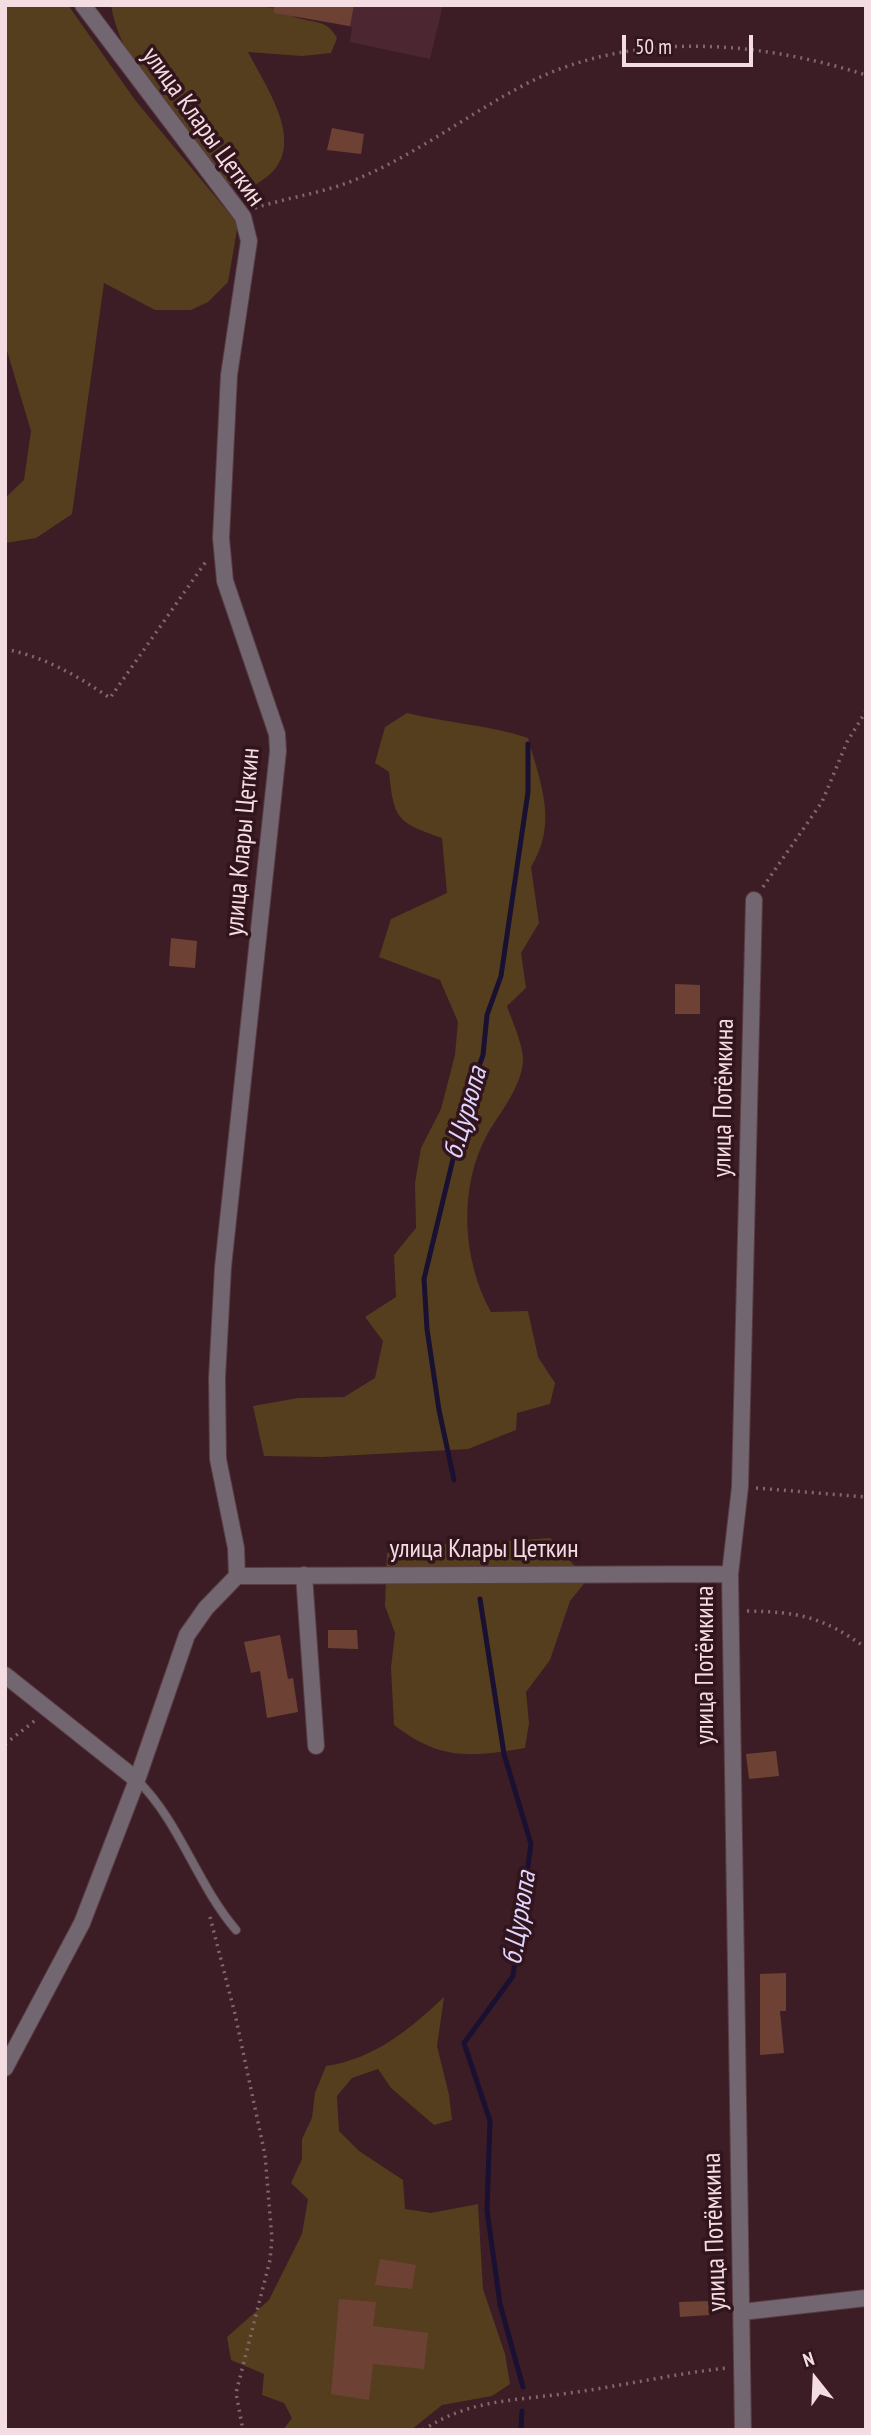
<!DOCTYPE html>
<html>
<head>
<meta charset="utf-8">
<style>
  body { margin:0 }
  #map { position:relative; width:871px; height:2435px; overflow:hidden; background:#3c1d25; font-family:"PT Sans Narrow",sans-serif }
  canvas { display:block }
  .frame { position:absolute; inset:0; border:7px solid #f3dde2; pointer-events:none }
  .north { position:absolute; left:780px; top:2344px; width:70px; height:70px; -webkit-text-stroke:5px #31141c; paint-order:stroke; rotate:342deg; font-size:19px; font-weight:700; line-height:28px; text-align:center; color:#f3dde2 }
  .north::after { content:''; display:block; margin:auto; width:24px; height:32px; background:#f3dde2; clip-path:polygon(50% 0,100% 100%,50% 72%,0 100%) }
  .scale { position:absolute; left:622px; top:35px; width:131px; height:32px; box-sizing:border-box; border:4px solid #f3dde2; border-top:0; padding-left:9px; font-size:21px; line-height:24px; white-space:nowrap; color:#f3dde2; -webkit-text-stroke:5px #31141c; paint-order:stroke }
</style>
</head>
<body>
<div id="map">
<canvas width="871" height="2435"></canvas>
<div class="frame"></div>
<div class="north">N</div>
<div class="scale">50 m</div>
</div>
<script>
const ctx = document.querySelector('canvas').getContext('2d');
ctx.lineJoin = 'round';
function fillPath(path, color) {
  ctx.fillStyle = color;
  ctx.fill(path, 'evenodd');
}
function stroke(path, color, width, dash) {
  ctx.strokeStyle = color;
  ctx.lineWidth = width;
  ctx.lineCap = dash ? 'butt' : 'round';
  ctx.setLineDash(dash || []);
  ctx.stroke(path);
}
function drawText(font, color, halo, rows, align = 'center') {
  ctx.font = font + ' "PT Sans Narrow",sans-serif';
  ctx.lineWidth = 7;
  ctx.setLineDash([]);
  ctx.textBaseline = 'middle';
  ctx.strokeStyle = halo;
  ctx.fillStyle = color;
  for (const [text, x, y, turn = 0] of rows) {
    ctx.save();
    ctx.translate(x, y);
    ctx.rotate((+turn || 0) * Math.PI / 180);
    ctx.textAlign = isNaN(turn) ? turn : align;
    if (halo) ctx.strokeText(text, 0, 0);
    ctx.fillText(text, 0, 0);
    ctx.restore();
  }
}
const built = new Path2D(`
  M263 5H443L430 59 350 42 352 27 284 14Z`);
const green = new Path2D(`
  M5 5H68L135 100 238 224 228 282 208 302 191 310H155L104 283 72 514 36 538 5 543V498L24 480 31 431 5 344Z
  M111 5C154 5 243 0 281 10 286 11 290 16 295 17 314 24 326 18 337 38L331 53 302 56 248 52C268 91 313 152 258 183 249 189 232 187 223 180 213 172 204 156 196 146 165 105 119 58 111 5Z
  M407 713C448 723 489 725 528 738 541 785 558 823 531 867L539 923 521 953 526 988 507 1006C512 1021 524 1046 523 1062 520 1089 501 1111 488 1133 458 1186 462 1260 491 1312L528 1311 538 1357 555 1383 550 1404 517 1413 516 1430 468 1449 322 1457 264 1456 253 1406 298 1398 344 1397 375 1378 383 1341 365 1317 396 1297 394 1255 416 1228 415 1183 421 1148 441 1109 455 1055 458 1022 440 980 379 957 391 919 447 893 442 838C397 822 394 820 389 772L375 763 385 727Z
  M550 1538 587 1580 570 1601 550 1660 526 1692 529 1723 525 1748C470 1757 441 1761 394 1725L391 1668 395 1633 385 1606 387 1553 434 1543 456 1545Z
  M444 1997 437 2046 449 2095 452 2120 434 2125 391 2088 378 2069 352 2078 337 2096 339 2131 359 2151 403 2180 405 2209 431 2213 478 2204 483 2289 505 2354 510 2384 492 2396 442 2405 411 2430H283L292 2418 284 2403 262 2395 264 2374 231 2360 227 2337 269 2300 302 2234 308 2199 291 2183 302 2159V2139L312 2118 315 2093 326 2066C374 2059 409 2030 444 1997Z`);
const stream = new Path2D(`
  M454 1480 439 1410 427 1329 424 1279 468 1097 483 1055 487 1015 501 976 528 792V744
  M480 1599 504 1754 531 1844 513 1976 464 2043 490 2121 487 2210 500 2304 523 2387
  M521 2430 522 2411`);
const building = new Path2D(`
  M274 5H354L350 26 274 13Z
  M332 128 364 134 361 154 327 150Z
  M171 938 197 941 195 968 169 966Z
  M675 984 700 985V1014H675Z
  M328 1630H357L358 1649 328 1648Z
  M280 1635 288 1679 293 1678 298 1712 267 1718 260 1671 251 1673 244 1642Z
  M776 1751 779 1776 749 1779 746 1754Z
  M786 1973V2011H780L784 2053 760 2055V1974Z
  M380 2259 416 2265 412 2289 375 2285Z
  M339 2299 376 2302 373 2326 428 2333 424 2369 373 2364 369 2400 331 2394Z
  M708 2301 709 2315 680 2317 679 2302Z`);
const path = new Path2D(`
  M255 208C289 197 324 193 357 179 417 154 467 115 524 85 629 30 756 40 866 75
  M5 649C45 657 76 675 110 698L207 560
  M763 887 822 802 847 742 866 711
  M756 1488 866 1497
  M747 1611C800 1612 823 1617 866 1648
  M5 1744 37 1719
  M210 1917 235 2014 265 2155 272 2239 270 2260 236 2393 243 2430
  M423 2430C469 2400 510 2401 562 2394 618 2387 671 2374 727 2368`);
const lane = new Path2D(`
  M137 1780C180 1822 196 1883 236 1930`);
const street = new Path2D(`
  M304 1575 316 1746
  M237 1576 730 1574
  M5 1675 137 1780
  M5 2068 82 1923 137 1780 187 1635 206 1608 237 1576 236 1548 218 1459 217 1378 223 1267 278 751 277 734 225 581 221 538 229 375 249 241 243 217 234 205 83 5
  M742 2312 866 2298
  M743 2430 730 1574 740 1487 754 900`);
const streetNames = [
  ["улица Клары Цеткин",203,127,54],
  ["улица Клары Цеткин",243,842,-85],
  ["улица Потёмкина",724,1098,-89],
  ["улица Клары Цеткин",484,1550],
  ["улица Потёмкина",706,1665,-90],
  ["улица Потёмкина",715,2232,-92]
];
const waterNames = [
  ["б.Цурюпа",466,1113,-74],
  ["б.Цурюпа",520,1918,-81]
];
fillPath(built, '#4c2731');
fillPath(green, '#553e1e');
stroke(stream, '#1a1031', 5);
fillPath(building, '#6d4235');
stroke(lane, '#593c43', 10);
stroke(street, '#593c43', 18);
stroke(path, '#82676e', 3.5, [2, 5]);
stroke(lane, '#726670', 8);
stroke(street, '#726670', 16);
drawText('26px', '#f3dde2', '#31141c', streetNames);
drawText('italic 28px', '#ddd5fd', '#31141c', waterNames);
</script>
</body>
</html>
